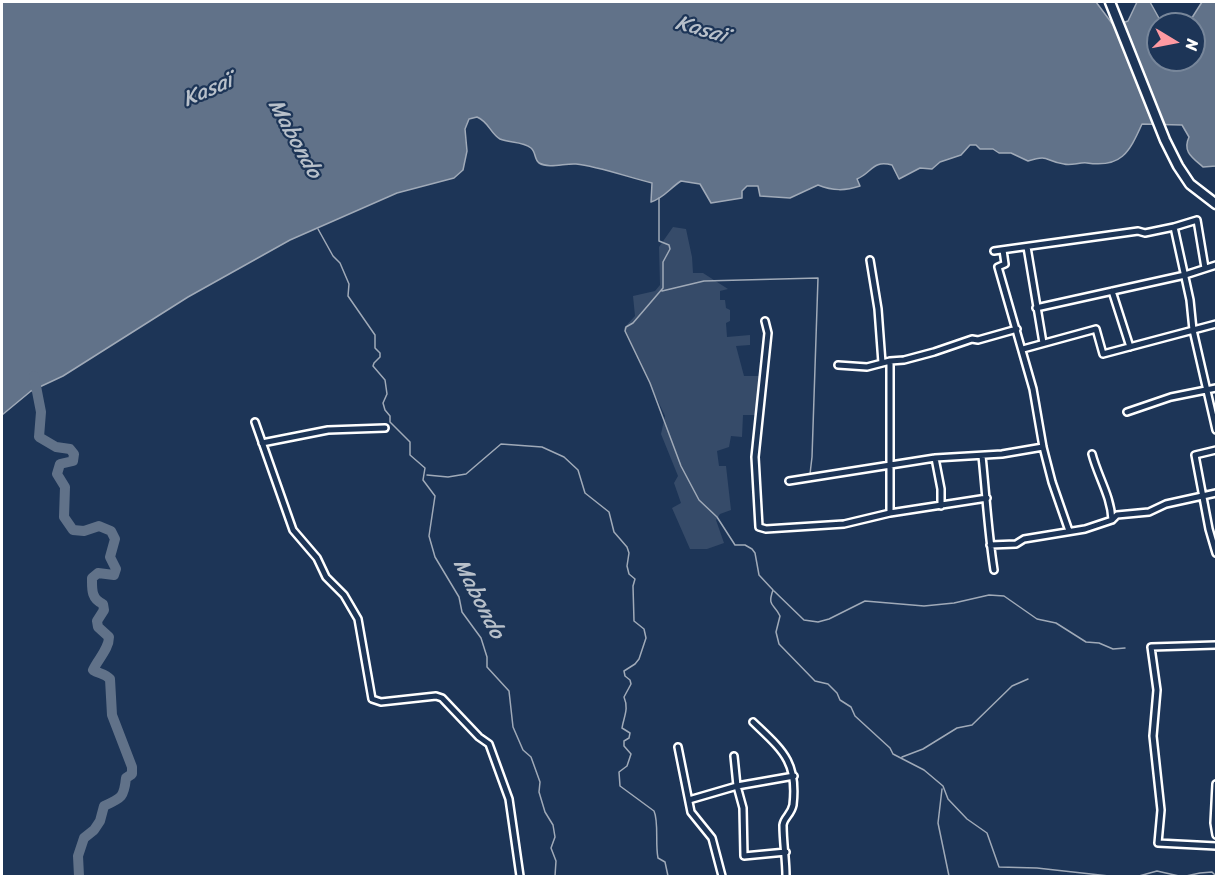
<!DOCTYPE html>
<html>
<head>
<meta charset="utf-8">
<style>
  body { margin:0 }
  #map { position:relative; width:1218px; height:878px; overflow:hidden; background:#1d3557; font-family:Sriracha,sans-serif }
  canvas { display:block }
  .frame { position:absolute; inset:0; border:3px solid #fff; pointer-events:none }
  .north { position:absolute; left:1146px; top:12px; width:60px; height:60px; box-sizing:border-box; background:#1d3557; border:2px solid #77869a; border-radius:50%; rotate:100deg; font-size:16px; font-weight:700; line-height:24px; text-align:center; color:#fff }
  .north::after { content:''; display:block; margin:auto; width:21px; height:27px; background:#ff9aa2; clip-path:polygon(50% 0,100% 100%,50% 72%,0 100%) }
</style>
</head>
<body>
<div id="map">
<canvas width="1218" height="878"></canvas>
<div class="frame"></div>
<div class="north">N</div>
</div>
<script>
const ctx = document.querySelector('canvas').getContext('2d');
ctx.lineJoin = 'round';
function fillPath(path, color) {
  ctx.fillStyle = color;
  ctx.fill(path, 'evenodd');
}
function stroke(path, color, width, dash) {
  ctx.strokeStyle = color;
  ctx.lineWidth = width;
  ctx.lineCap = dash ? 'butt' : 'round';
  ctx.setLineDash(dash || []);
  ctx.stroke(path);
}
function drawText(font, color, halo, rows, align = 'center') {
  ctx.font = font + ' Sriracha,sans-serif';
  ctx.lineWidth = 4.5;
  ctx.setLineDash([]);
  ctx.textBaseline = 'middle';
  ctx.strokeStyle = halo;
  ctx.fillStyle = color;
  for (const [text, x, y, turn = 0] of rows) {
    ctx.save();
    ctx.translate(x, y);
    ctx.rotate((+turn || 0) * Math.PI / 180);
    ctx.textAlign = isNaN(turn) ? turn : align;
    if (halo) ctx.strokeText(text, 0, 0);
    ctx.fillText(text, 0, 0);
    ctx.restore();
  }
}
const green = new Path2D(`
  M673 227 686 229 692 257 693 273H703L728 289 720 291V300H725L726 308 730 310V321L726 323 727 337 750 335V345L736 346 744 376H761L757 415H743L742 437 731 436 729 447 717 451 719 466H726L731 510 720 514 716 520 724 543 707 549H690L672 508 681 503 674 483 678 476 661 434 665 416 624 328 635 316 633 296 655 291 660 285 659 247Z`);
const water = new Path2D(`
  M2 2H1096L1114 26 1128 21 1137 2H1150L1160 20 1166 24H1158V60H1194V24H1188L1202 2H1216V166L1203 167C1193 158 1182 152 1189 137L1182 125 1142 124C1129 153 1121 168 1087 163 1080 162 1071 166 1064 164 1044 161 1050 154 1028 161L1011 153H999L993 149H980L976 145H970L961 155 940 162 932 169 920 168 899 179 892 165C872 160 873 172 857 179L860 186C845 191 833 191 818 185L790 198 760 196 758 186H747L742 191V198L711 203 700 184 681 181C670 188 664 198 651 202L652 183C631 178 597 166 576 164 565 163 549 169 539 163 534 159 536 152 531 148 523 141 509 143 500 139 490 133 489 122 477 117L469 119 465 129 467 151 463 170 454 178 397 193 290 240 188 297 63 376 31 391 2 415Z`);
const stream = new Path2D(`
  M659 198V241L669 245 670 249 663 262V288L633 323 626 327 625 331 650 383 681 466 699 500 717 517 735 545H745L752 549 755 553 759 575 773 590C767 607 774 603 780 616L776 632 779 644 815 681 828 684 837 693 840 700 851 707 855 716 890 748 893 754 924 770 943 786 948 799 967 819 987 833 999 867 1037 868 1109 876
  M318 229 333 256 340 263 349 284 348 296 375 335V348L380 353V357L374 363 373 366 385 380 387 394 383 403 385 410 390 416V422L410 442V455L425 468 423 480 435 496 429 536 435 557 459 597 462 612 481 638 487 657V667L509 691 513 727 523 750 531 757 540 782 539 792 545 812 553 825 555 837 551 848 556 861 555 876
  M662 291 704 281 818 278 812 457 810 474
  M427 475 448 477 466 474 501 444 542 447 564 457 578 470 585 493 609 512 614 532 627 547 629 553 627 566 629 574 635 579 633 586 634 621 644 629 646 638 639 659 635 664 624 671 625 676 630 680 631 684 624 697C629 709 624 716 622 728L630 733 629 738 624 741V746L631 754 627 766 619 772 620 786 654 811C659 822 655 844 658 858L665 862 668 876
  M774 591 804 620 818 622 829 619 865 601 924 606 954 603 989 595 1004 596 1037 619 1056 623 1086 642 1099 643 1113 649 1125 648
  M902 757 923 749 957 728 972 725 1012 686 1028 679
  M942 789 938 823 949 876
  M1139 876 1157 871 1179 876
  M1186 876 1200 873 1212 872 1216 876`);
const river = new Path2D(`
  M34 376 41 412 39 437 56 447 70 449 74 454 73 461 60 464 57 474 65 487 64 517 73 530 84 531 99 526 111 531 115 539 110 557 116 569 114 575 98 573 92 578C92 589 91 599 103 604L104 610 97 621 98 627 109 637C109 649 98 659 93 670 99 674 105 673 110 679L112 715 132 767V774L126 778C124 797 122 798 104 806L100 821 94 830 84 838 78 856 79 876`);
const minor = new Path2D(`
  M1027 247 1043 343
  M1003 250 1005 264 998 267 1033 389 1043 447 1052 482 1069 531
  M994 251 1138 231 1145 233 1174 227
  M870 260 878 309 882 363
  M1205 268 1197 220 1174 227 1190 300 1193 330 1216 430
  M1112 291 1130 347
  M1036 308 1185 275 1216 265
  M765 321 768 333 755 457 759 527 766 529 844 524 890 513 987 498
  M1023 349 1096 329 1103 354 1216 324
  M890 361V513
  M838 365 867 367 890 361 904 360 934 352 972 339 978 340 1017 329
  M1127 412 1171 397 1216 388
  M255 422 293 530 317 558 326 577 344 595 358 619 372 699 381 702 436 696 442 698 479 737 489 744 509 799 520 876
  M262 443 328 430 385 428
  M1216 450 1195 455 1209 529 1216 553
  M1092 454C1098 477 1111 496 1112 520
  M982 456C986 494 988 532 994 570
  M935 458 941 489V506
  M789 481 935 458 1002 454 1043 447
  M990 545 1016 544 1024 539 1085 529 1112 520 1117 515 1149 512 1166 504 1216 493
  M1216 645 1151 647 1157 690 1153 736 1161 810 1158 843 1216 846
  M753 722C782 750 798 761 793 805 791 815 784 817 783 825 783 842 786 860 786 876
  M678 747 691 812 712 838 722 876
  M734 756 737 786 743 808 744 856 786 852
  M1216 784 1214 823 1216 835
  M689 800 737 786 794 776`);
const primary = new Path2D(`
  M1110 2 1165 140 1178 166 1190 184 1216 204`);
const waterNames = [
  ["Kasaï",701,30,16],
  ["Kasaï",208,91,-24],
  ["Mabondo",294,139,61],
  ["Mabondo",478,599,63]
];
fillPath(green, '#364b69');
fillPath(water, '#617289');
stroke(water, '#a0aab8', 1.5);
stroke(stream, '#a0aab8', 1.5);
stroke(river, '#617289', 10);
stroke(minor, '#fff', 10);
stroke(primary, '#fff', 13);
stroke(minor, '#1d3557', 5);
stroke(primary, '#1d3557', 8);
drawText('italic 22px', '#b8c0ca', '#1d3557', waterNames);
</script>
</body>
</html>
